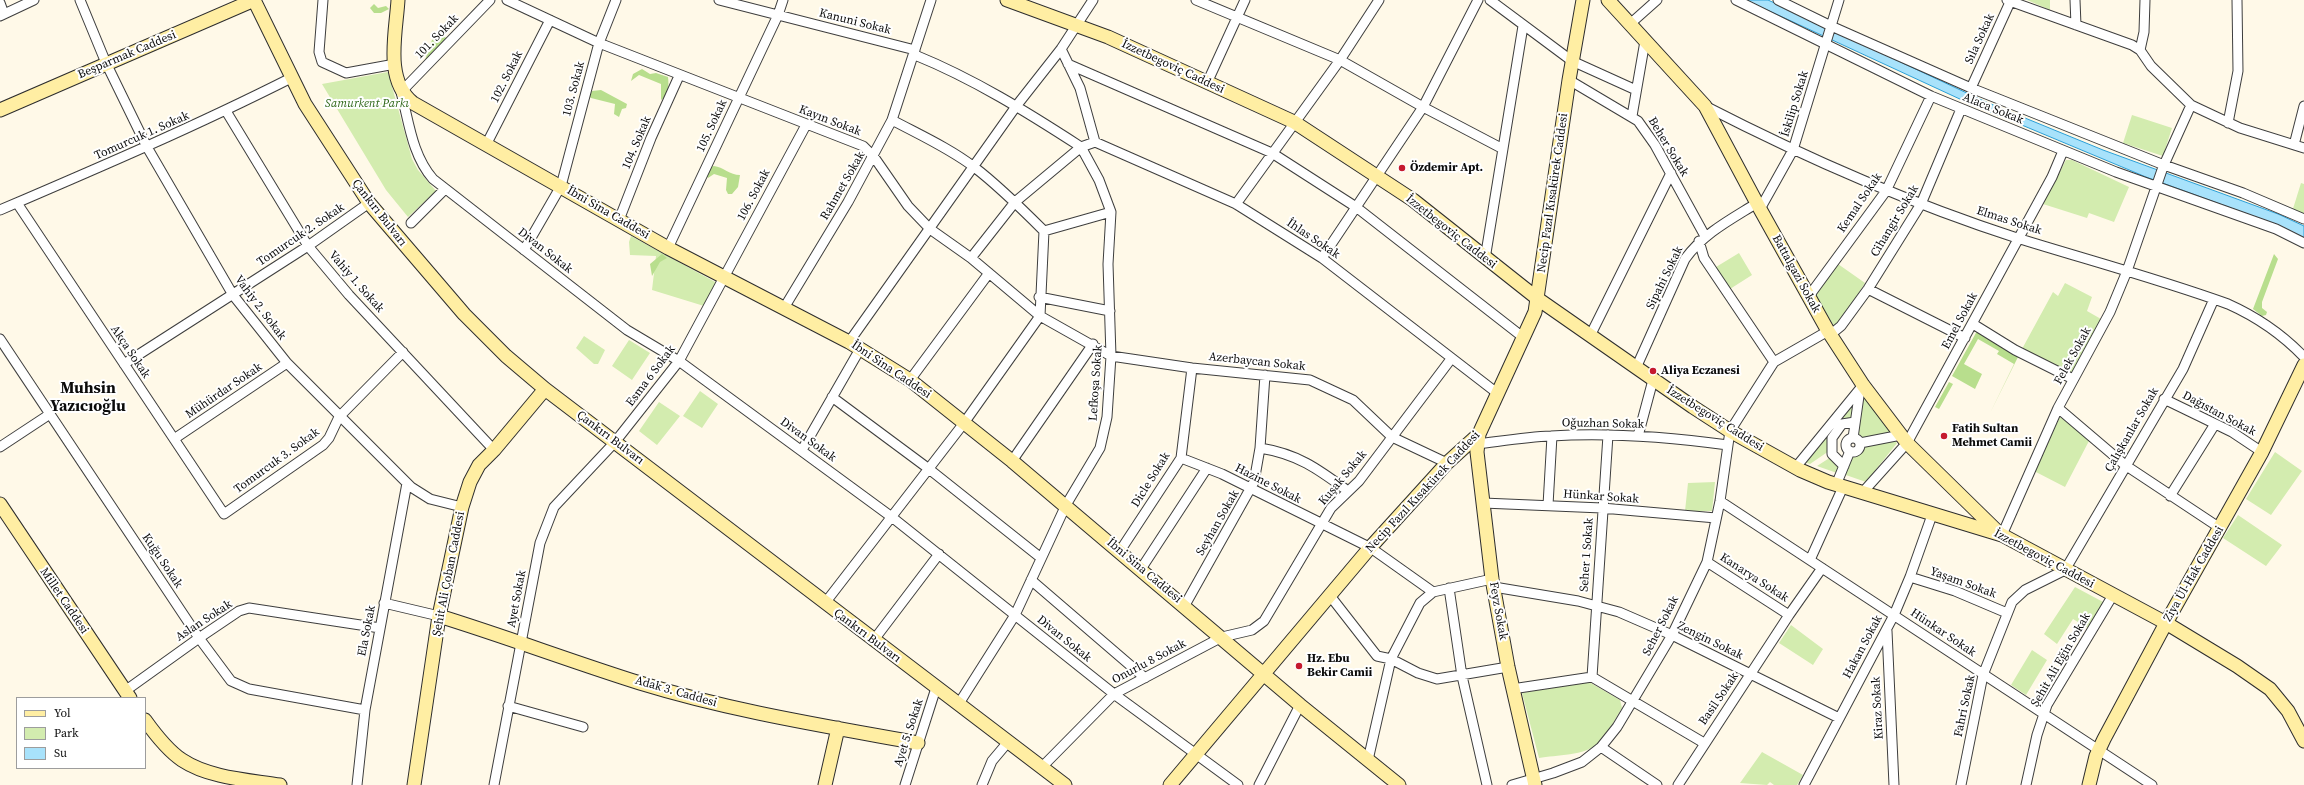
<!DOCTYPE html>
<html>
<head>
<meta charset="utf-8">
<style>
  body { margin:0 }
  #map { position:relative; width:2304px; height:785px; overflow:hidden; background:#fff9e8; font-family:"Source Serif 4",serif }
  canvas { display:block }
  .legend { position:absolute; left:16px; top:697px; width:130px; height:72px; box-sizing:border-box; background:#fff; border:1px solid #9d9d9d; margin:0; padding:5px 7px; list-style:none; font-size:12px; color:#0b0b0b }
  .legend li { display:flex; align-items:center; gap:8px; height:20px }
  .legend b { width:20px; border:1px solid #9d9d9d }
</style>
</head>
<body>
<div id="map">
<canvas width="2304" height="785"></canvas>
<ul class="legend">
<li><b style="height:5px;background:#ffeea3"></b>Yol</li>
<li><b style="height:11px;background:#d3ecaf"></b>Park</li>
<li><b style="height:11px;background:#a8e2fb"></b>Su</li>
</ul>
</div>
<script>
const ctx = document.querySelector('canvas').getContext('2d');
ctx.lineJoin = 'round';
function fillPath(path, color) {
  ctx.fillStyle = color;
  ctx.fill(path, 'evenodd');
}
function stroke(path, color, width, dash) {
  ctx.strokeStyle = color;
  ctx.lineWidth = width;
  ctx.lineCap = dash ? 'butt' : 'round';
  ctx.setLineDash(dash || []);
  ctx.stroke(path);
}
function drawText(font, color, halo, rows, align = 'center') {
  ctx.font = font + ' "Source Serif 4",serif';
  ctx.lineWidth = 4;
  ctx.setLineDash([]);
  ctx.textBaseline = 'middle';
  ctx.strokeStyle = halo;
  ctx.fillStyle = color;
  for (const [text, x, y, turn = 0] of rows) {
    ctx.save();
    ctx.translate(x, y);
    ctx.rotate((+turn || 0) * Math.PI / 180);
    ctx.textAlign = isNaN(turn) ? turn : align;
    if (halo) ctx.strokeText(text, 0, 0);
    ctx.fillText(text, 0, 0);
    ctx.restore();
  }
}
const green = new Path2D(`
  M2027 0H2050V10Z
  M388 72 412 159 418 170 436 191 408 217 386 190 322 84Z
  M2132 115 2172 128 2163 156 2123 143Z
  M2066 160H2072L2129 187 2114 222 2089 213 2087 218 2043 204Z
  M2301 183 2304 184V216L2292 212Z
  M631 236 717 283 704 306 652 290 656 256 630 255 629 242Z
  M1739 253 1752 275 1730 289 1716 267Z
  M1838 264 1865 283 1843 317 1834 326 1815 294Z
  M2065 283 2092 297 2087 311 2101 319 2073 373 2055 367 2022 349 2053 292 2058 296Z
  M584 336 605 350 598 364H594L576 348Z
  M629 340 650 353 632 380 612 366Z
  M700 391 718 404 702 428 683 416Z
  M1862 394 1891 433 1861 439 1856 434Z
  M1855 397 1852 421H1844L1829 451 1810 464 1804 462Z
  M659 402 680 416 657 445 639 431Z
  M2060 417 2090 439 2065 487 2034 471Z
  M1894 440 1897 443 1866 482 1843 474 1851 456 1860 453 1863 445Z
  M2275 452 2302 471 2271 515 2246 499Z
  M1831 457 1840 467 1837 473 1817 466Z
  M1715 482 1712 511H1685L1688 483Z
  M2238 515 2282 545 2266 566 2223 538Z
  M2075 587 2105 603 2088 628 2073 619 2057 644 2044 634Z
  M1791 625 1823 649 1813 665 1779 643Z
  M2032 650 2047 660 2026 695 2011 685Z
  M1589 682 1620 700 1622 708C1615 719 1608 734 1598 743 1585 756 1556 755 1539 758L1522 693Z
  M1762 752 1803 775 1797 785H1774L1770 782 1767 785 1740 783Z`);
const forest = new Path2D(`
  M374 4 378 8 386 6 389 9 381 13H374L370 8Z
  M439 35 447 38V41L429 61 425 60 432 40Z
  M642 69 650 74 656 73 668 77C669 86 669 95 661 100V84L639 75 631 81 633 74Z
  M601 90 627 104 626 108 622 109 619 117 614 114 615 104 591 98 589 96 592 91Z
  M714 166C723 167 730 175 740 175L738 187 732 194H728L726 190 727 178 714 174 708 178 706 175 710 167Z
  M662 254 667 258 660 262 652 276 650 264Z
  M2274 254 2278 259 2262 302V308L2267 312 2266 315 2262 316 2253 309Z
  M1977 331 2018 357 1990 413 2014 364 1997 354 1999 351 1978 339 1964 364 1982 374 1975 389 1952 376Z
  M1949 382 1953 384 1939 409 1935 407Z`);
const water = new Path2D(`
  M1746 0H1768L1986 102 2103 150 2278 214 2304 226V239L2275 224 2146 177 1962 100Z`);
const street = new Path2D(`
  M80 0 106 63 147 147 233 295 287 363 411 487 430 499 462 507
  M323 0 319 52 322 62 346 73 395 64
  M490 0 401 92C409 122 412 155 433 179L627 330 679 361 893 518 1114 694 1238 785
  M507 0 599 43 863 146 874 157 908 206 930 229 971 258 1040 316 1111 356 1192 368 1310 380 1353 400 1392 437 1447 463
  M719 0 915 50
  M1196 0 1340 60 1423 107 1503 149
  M1490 0 1572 61 1636 90
  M1736 0 1931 96 2116 172 2276 229 2304 243
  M1778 0 1831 26 1971 88 2164 165 2243 193 2304 219
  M2007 0 2132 45 2140 50 2151 66 2191 105 2240 128 2304 148
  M2075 0 2076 25
  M0 3 4 14
  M0 16 34 0
  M1630 24 1657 0
  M2140 50 2144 32 2145 0
  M915 55C974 79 1027 112 1081 147L1015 202 971 258
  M1068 64 1272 153 1356 207 1524 338
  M1569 80 1638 121 1655 145 1705 236
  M1207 83 1245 0
  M1971 88 2011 0
  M1705 106C1806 158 1909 203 2017 238 2088 260 2159 279 2228 304 2257 317 2282 334 2304 357
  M226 111 308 246 349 295 494 450
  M1632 116 1645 41
  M2228 123 2238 71 2237 0
  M1095 142 1236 204 1322 258 1497 393
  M486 145 550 20
  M2294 145 2304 106
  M17 203 224 514 323 445 329 438 339 417 403 352
  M1236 204 1340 60 1379 0
  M1760 209 1793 150 1839 0
  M0 210C98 168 196 126 291 78
  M619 220 651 138 679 76
  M411 223 445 189
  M1044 231 1111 212
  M1699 241 1704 258 1774 362
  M668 248 778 15 783 0
  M524 250 561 186 599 43 616 0
  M1322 258 1423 107 1478 0
  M1485 259 1523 26
  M1868 289 1965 338
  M1809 296 1886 191 1931 96
  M1039 297 1110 311
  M784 308 848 202 892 120 931 0
  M1973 324 2015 350 2073 379
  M1830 335 1841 326 1868 289 1921 204 1961 109
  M1590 336 1671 173
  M0 339 199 638 231 681 249 689 365 710
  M849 342 1017 105 1061 49 1093 0
  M124 364 308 246 369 203
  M1636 368 1685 259C1704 233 1730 220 1757 203
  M910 380 989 273
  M832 397 929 469 1041 558
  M2164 399 2232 432 2262 452
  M2058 408 2125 465 2220 528
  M1638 436 1653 380
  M1853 438 1860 389
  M1846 445a7 7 0 1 1 14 0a7 7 0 1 1-14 0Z
  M174 439 287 363
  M1860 443 1901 435
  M1477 444C1502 441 1526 437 1551 436 1610 432 1669 437 1728 445
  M0 447 50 414
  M1260 448C1298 454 1318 469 1348 491
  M802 450 860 349
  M1181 458 1222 474 1371 548 1433 592 1492 579
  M1012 461 1093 344
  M1844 466 1832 454V438L1842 424 1855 422
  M1796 467 1863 385
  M1836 485 1850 451
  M1863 492 1907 443 2052 177 2063 151
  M2170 496 2215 424
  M1720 501 2152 785
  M1483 503 1602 508 1716 518
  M1548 505 1552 436
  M2002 535 2058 408 2110 312 2127 271 2163 167 2191 105
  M1120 551 1181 458 1192 368
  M1810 560 1843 487
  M1707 562 1789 615
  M1141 569 1207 468
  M1910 577 1955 591 2007 613
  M1031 580 1145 678
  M1494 587 1578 601 1619 612 1672 635 1839 718
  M1449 588 1462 676 1487 785
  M1331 597 1377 656 1391 659 1418 673 1437 679 1508 667
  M384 603 439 616
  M825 603 964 423 1040 316 1044 231C1022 209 999 186 974 167 949 148 920 135 892 120
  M1185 605 1254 482 1260 448 1265 375
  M1887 631 1894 785
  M873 641 939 554
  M1592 677 1608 435
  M1512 689 1592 677 1704 743
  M125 691 199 638 239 611 249 608 380 628
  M958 705 1015 615 1066 505 1100 448 1107 417 1111 356 1108 264 1111 212 1099 180 1081 147 1095 142 1080 88 1061 49
  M508 706 583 727
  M1601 747 1657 785
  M1368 760 1391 659 1420 603 1433 592
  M1042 767 1114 694 1222 637 1252 630 1264 621 1331 508 1359 481 1451 359
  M357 785 365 710 407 483
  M494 785 540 543 554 507 615 442 679 361 806 125
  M905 785 936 688
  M982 785 992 761 1008 742
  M1259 785 1300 705
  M1512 785 1553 773 1582 762 1601 747 1617 727 1672 635 1707 562 1720 501 1730 431 1774 362 1828 331
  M1678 785 1789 615 1822 568
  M1804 785 1894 615 1910 577 1932 515
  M1961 785 1983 675 2012 602 2025 590 2065 570 2183 369 2214 299
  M2026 785 2037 735 2047 705 2113 595`);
const secondary = new Path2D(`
  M254 0 305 104 369 203 464 314 506 356 545 389 1065 785
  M398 0C396 33 384 80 413 103L668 248 849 342 910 380 1012 461 1300 705 1399 785
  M1007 0 1108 37 1294 122 1413 200 1538 299 1693 407 1730 431 1800 470 1828 482 2002 535 2166 623 2237 666 2270 689 2288 711 2304 741
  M1608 0 1705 106 1760 209 1828 331 1863 385 1907 443 1999 533
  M0 110 254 0
  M1479 434 1477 452 1492 579 1508 667 1535 785
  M0 504 130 698
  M439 616C507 637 573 662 640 683 731 711 825 726 918 743
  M145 720C155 734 167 750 182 760 209 778 249 780 280 785
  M414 785 439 616 462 507 470 482 479 465 494 450 545 389
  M825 785 838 728
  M1170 785 1368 550 1447 463 1479 434 1535 312 1569 80 1583 0
  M2089 785 2096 756 2104 739 2166 623 2262 452 2304 365`);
const markers = [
  [1402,168,4,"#c5192e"],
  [1653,371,4,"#c5192e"],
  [1944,436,4,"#c5192e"],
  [1299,666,4,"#c5192e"]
];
const streetNames = [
  ["Kanuni Sokak",855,22,14],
  ["101. Sokak",437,37,-46],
  ["Sıla Sokak",1980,39,-65],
  ["Beşparmak Caddesi",127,55,-23],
  ["İzzetbegoviç Caddesi",1173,67,25],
  ["102. Sokak",507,77,-63],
  ["103. Sokak",574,89,-75],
  ["İskilip Sokak",1795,104,-73],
  ["Alaca Sokak",1993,109,22],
  ["Kayın Sokak",830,121,21],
  ["105. Sokak",712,126,-65],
  ["Tomurcuk 1. Sokak",142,136,-24],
  ["104. Sokak",637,143,-67],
  ["Beher Sokak",1668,147,59],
  ["Rahmet Sokak",843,186,-60],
  ["Necip Fazıl Kısakürek Caddesi",1553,193,-82],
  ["106. Sokak",754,195,-62],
  ["Kemal Sokak",1860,203,-56],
  ["Çankırı Bulvarı",379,213,52],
  ["İbni Sina Caddesi",608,213,30],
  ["Cihangir Sokak",1895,221,-59],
  ["Elmas Sokak",2009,221,18],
  ["İzzetbegoviç Caddesi",1451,232,38],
  ["Tomurcuk 2. Sokak",301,235,-34],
  ["İhlas Sokak",1313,239,34],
  ["Divan Sokak",545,251,38],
  ["Battalgazi Sokak",1796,274,61],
  ["Sipahi Sokak",1665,278,-64],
  ["Vahiy 1. Sokak",356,282,49],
  ["Vahiy 2. Sokak",260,308,53],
  ["Emel Sokak",1960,321,-62],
  ["Akça Sokak",130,352,56],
  ["Felek Sokak",2073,356,-61],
  ["Azerbaycan Sokak",1257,362,6],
  ["İbni Sina Caddesi",891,370,34],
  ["Esma 6 Sokak",651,376,-53],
  ["Lefkoşa Sokak",1096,383,-86],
  ["Mühürdar Sokak",224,391,-34],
  ["Dağıstan Sokak",2219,414,28],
  ["İzzetbegoviç Caddesi",1715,419,32],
  ["Oğuzhan Sokak",1603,424,1],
  ["Çalışkanlar Sokak",2132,430,-60],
  ["Çankırı Bulvarı",610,438,37],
  ["Divan Sokak",808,440,36],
  ["Tomurcuk 3. Sokak",277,461,-36],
  ["Kuşak Sokak",1343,478,-50],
  ["Dicle Sokak",1151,480,-58],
  ["Hazine Sokak",1268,484,27],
  ["Necip Fazıl Kısakürek Caddesi",1423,492,-47],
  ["Hünkar Sokak",1601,497,4],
  ["Seyhan Sokak",1218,523,-60],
  ["Seher 1 Sokak",1587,555,-86],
  ["İzzetbegoviç Caddesi",2044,559,28],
  ["Kuğu Sokak",162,561,56],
  ["İbni Sina Caddesi",1144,571,40],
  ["Şehit Ali Çoban Caddesi",449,574,-79],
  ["Ziya Ül-Hak Caddesi",2194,574,-60],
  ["Kanarya Sokak",1754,578,33],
  ["Yaşam Sokak",1963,583,20],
  ["Ayet Sokak",517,599,-79],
  ["Millet Caddesi",64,601,56],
  ["Feyz Sokak",1498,611,80],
  ["Aslan Sokak",204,621,-33],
  ["Seher Sokak",1661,626,-63],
  ["Ela Sokak",367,631,-79],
  ["Hünkar Sokak",1943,633,34],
  ["Çankırı Bulvarı",867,636,37],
  ["Divan Sokak",1064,639,39],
  ["Zengin Sokak",1710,641,26],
  ["Hakan Sokak",1863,647,-62],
  ["Şehit Ali Eğin Sokak",2061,660,-60],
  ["Onurlu 8 Sokak",1149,662,-28],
  ["Adak 3. Caddesi",676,692,16],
  ["Basil Sokak",1719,699,-56],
  ["Fahri Sokak",1965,706,-78],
  ["Kiraz Sokak",1878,708,-93],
  ["Ayet 5. Sokak",909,733,-72]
];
const parkNames = [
  ["Samurkent Parkı",367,104]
];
const poiNames = [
  ["Özdemir Apt.",1410,168],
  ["Aliya Eczanesi",1661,371],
  ["Fatih Sultan",1952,429],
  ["Mehmet Camii",1952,443],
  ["Hz. Ebu",1307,659],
  ["Bekir Camii",1307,673]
];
const districtNames = [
  ["Muhsin",88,389],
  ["Yazıcıoğlu",88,407]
];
fillPath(green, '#d3ecaf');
fillPath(forest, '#b8de8d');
fillPath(water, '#a8e2fb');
stroke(water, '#2a9fd8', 1);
stroke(street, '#3e3e3e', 11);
stroke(secondary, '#2d2d2d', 15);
stroke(street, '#fff', 9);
stroke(secondary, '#ffeea3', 13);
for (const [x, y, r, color] of markers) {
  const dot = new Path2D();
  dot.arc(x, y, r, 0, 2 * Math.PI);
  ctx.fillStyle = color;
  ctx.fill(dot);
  stroke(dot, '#fff', 1.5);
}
drawText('12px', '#0b0b0b', '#fff', streetNames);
drawText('italic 12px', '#2d6617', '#fff', parkNames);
drawText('bold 12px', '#0b0b0b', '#fff', poiNames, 'left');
drawText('bold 16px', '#0b0b0b', '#fff', districtNames);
</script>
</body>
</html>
